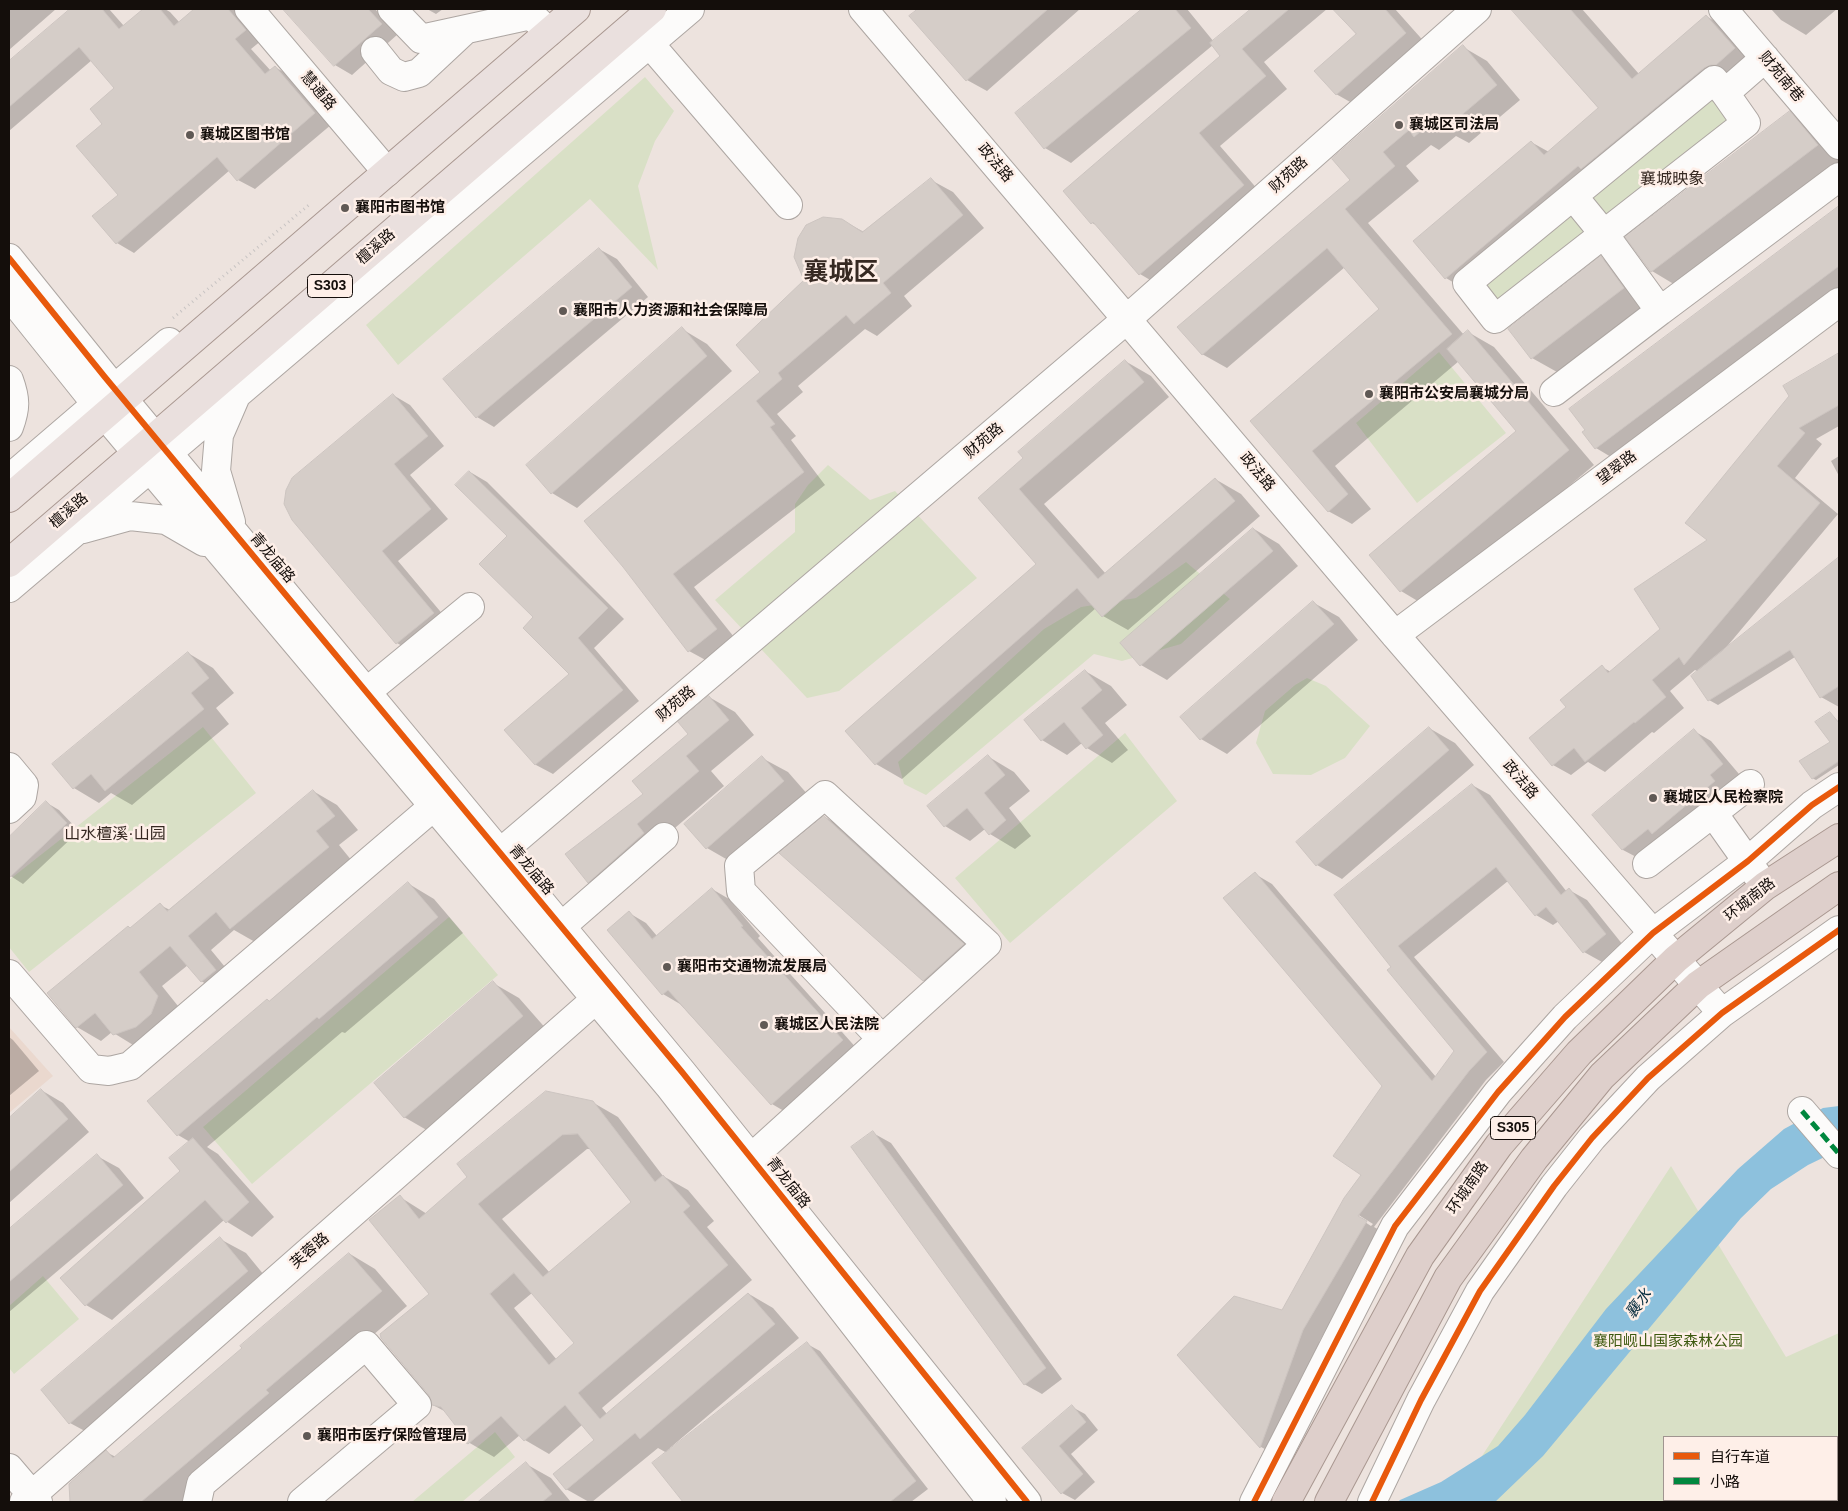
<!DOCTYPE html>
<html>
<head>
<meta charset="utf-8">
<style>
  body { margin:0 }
  #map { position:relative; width:1848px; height:1511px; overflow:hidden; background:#ede3de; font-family:Arial,"Noto Sans SC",sans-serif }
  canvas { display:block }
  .frame { position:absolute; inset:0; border:10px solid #140e0b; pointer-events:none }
  .legend { position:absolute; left:1663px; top:1436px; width:175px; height:65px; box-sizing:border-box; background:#feefe8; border:1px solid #a09590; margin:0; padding:6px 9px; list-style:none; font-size:15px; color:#140e0b }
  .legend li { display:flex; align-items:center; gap:10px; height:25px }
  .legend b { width:25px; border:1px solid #a09590 }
</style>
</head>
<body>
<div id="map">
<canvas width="1848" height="1511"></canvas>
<div class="frame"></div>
<ul class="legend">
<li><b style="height:6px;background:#e8590c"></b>自行车道</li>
<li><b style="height:6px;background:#00873e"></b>小路</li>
</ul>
</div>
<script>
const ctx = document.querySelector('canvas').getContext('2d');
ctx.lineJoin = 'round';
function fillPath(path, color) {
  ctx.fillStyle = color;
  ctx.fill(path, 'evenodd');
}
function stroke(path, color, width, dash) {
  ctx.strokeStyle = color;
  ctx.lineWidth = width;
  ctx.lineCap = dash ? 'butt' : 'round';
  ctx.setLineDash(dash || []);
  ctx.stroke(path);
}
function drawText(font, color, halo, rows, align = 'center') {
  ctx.font = font + ' Arial,"Noto Sans SC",sans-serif';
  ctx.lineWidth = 5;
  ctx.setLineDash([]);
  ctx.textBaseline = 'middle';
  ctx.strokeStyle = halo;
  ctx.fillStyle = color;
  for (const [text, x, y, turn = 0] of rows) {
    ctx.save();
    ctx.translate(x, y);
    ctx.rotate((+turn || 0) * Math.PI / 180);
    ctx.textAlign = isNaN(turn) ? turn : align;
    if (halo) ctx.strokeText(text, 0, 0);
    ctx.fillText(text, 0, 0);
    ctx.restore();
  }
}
const built = new Path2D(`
  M9 1027 53 1076 9 1113Z`);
const green = new Path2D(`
  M645 77 674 111 655 141 638 186 658 270 590 199 398 365 366 325Z
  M1714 80 1741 126 1495 319 1467 283Z
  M1439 352 1506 433 1417 503 1356 423Z
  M828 465 870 500 895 491 977 578 839 691 807 698 715 600 795 532V504L808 485Z
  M1186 562 1230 599 1181 644 1122 661 1094 654 926 795 904 784 898 762 1044 629 1081 607 1136 598Z
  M1307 678 1326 686 1370 726 1345 758 1311 775 1273 774 1256 743 1265 711 1295 685Z
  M203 727 256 793 29 972 9 947V880Z
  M1125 733 1177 801 1010 943 955 878Z
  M449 917 498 975 252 1184 203 1127Z
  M1671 1166 1786 1357 1839 1333V1502H1452ZM1664 1437H1837V1500H1664Z
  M43 1276 79 1319 14 1374 9 1368V1306Z
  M495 1432 515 1457 462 1502H412Z`);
const water = new Path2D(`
  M1839 1106V1150L1808 1165 1771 1189 1741 1218 1543 1456 1495 1502H1398L1400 1500 1441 1482 1498 1446 1525 1415 1606 1309 1738 1169 1784 1129 1823 1108Z`);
const shadow = new Path2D(`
  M9 9H56L9 50Z
  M72 9H109L124 26 145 9H165L170 12 180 23 196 9H236L262 40 251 49 271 71 275 67 292 77 332 124 255 189 238 180 230 170 134 253 117 243 120 195 104 124 116 88 92 60 9 131V62Z
  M284 9H375L398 34 352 75 335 65Z
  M427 9H443L436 14Z
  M920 9H1080L987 91 967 80 911 17Z
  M1144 9H1187L1214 42 1253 9H1327L1264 62 1287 89 1220 146 1266 199 1162 287 1140 274 1100 227 1092 223 1222 56 1213 45 1071 163 1045 148 1017 113Z
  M1335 9H1395L1428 46 1359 107 1336 94 1357 35Z
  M1513 9H1582L1639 74 1706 16 1732 31 1760 64 1737 79 1471 293 1446 278 1531 142 1549 152 1600 108Z
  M1771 9H1837L1806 35 1781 20Z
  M1463 47 1487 61 1520 100 1469 143 1456 136 1439 150 1431 145 1406 166 1419 181 1368 223 1464 335 1468 332 1494 347 1594 465 1426 606 1401 591 1518 431 1459 361 1335 466 1371 509 1352 524 1328 511 1252 421 1380 309 1345 267 1227 368 1202 354Z
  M1790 113 1815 127 1839 155V163L1677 286 1652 271Z
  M931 180 953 192 984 228 904 296 912 306 877 336 865 329 798 386 803 392 777 414 796 436 791 440 825 485 694 587 738 642 711 663 689 651 624 567 761 372 806 280 842 220 864 232Z
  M1839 208V299L1621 463 1596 448 1586 430 1571 409Z
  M599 249 617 259 648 297 494 427 477 417Z
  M1601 258 1627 272 1649 303 1557 372 1532 358Z
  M682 329 707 344 732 371 577 508 552 493Z
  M1839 355V426L1816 439 1822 444 1795 478 1838 514 1724 650 1725 651 1839 559V610L1790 649 1797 658 1839 631V707L1821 697 1795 657 1718 705 1709 700 1699 672 1695 670 1670 691 1684 708 1654 733 1652 732 1605 772 1588 762 1571 775 1553 765 1568 707 1602 667 1611 672 1662 629 1709 541 1790 396 1785 386Z
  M1125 361 1151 376 1169 397 1044 504 1106 574 1215 479 1241 494 1260 516 1128 630 1103 616 1096 608 902 779 876 764 847 731 1038 564 980 498 1025 458Z
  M393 395 410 405 444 446 410 475 448 519 398 561 450 623 414 653 397 643 293 520Z
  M1839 456V476L1831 461Z
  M470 472 487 482 624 619 594 648 639 701 553 774 536 765 506 730 571 674 535 617 508 536Z
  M1254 529 1279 544 1298 566 1167 680 1141 665 1122 643Z
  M1314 603 1339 617 1358 640 1227 754 1201 739Z
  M188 653 213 668 234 693 216 708 229 724 132 805 111 793 99 803 74 788Z
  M1085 671 1111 686 1127 705 1105 723 1128 750 1112 763 1087 748 1082 743 1067 755 1042 740Z
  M709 697 735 712 754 735 711 771 724 786 662 839 614 896 589 882 645 794 690 734Z
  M1830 714 1839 722V765L1816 780 1812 778 1832 742Z
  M1429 728 1455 743 1474 765 1342 879 1317 865Z
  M1694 731 1711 741 1739 774 1640 859 1623 850 1594 815Z
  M989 757 1014 772 1030 791 1009 808 1031 836 1015 849 990 834 985 829 970 841 945 826Z
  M762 758 788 772 809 796 733 863 707 848 686 824Z
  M1472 785 1490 795 1567 892 1569 890 1587 900 1623 945 1602 962 1584 952 1559 921 1553 925 1536 915 1508 881 1414 957 1504 1062 1486 1080 1374 1227 1383 1232 1320 1340 1278 1456 1261 1447 1179 1355 1283 1311 1363 1175 1384 1086 1255 874 1272 884 1436 1077 1456 1051 1393 967 1336 896ZM1357 1214 1373 1224 1371 1226 1357 1217Z
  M313 791 337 805 358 830 339 845 352 861 255 942 234 930 211 950 239 984 225 995 201 981 188 965 162 986 182 1011 138 1048 112 1032 101 1041 77 1027 131 929 160 905 170 910Z
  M47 803 59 810 79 831 23 884 9 875V839Z
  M825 817 850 832 989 959 949 995 923 980Z
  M409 884 434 899 463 933 345 1033 342 1032 207 1147 218 1154 274 1217 252 1237 224 1220 112 1320 86 1305 182 1171 190 1142 178 1135 270 1002Z
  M712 889 729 899 760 936 758 938 859 1051 789 1114 772 1104 680 1004 663 994 629 913 646 923 657 936Z
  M493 983 519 998 548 1031 430 1132 404 1117Z
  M9 1037 13 1040 39 1071 9 1096Z
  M41 1090 63 1103 89 1132 9 1203V1119Z
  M592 1102 618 1117 663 1176 688 1190 714 1221 707 1227 752 1280 602 1408 607 1414 749 1294 773 1308 799 1338 670 1448 671 1450 807 1344 820 1351 928 1489 911 1502H684L654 1464 667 1453 658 1448 592 1502H589L566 1489 596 1440 582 1425 549 1454 525 1440 520 1435 494 1457 461 1438 456 1424 446 1412 433 1405 431 1295 400 1197 427 1214ZM587 1149H591L632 1203 550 1273 502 1219ZM532 1293 576 1344 557 1360 514 1308Z
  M873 1133 891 1143 1062 1379 1042 1394 1024 1384Z
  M97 1156 119 1168 144 1198 9 1312V1231Z
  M220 1239 246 1253 273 1286 96 1437 70 1423Z
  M350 1254 375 1269 407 1306 291 1405 184 1502H74L71 1499 106 1452 116 1457 243 1348Z
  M1072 1407 1085 1414 1098 1430 1071 1454 1095 1482 1075 1500 1062 1493 1023 1448Z
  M526 1464 551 1478 571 1502H480Z`);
const building = new Path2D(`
  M70 9H102L119 29 143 9H160L174 26 194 9H228L246 30 235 39 265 74 275 66 315 113 237 181 217 157 116 244 92 216 118 195 76 146 102 124 90 109 114 88 79 47 9 107V61Z
  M283 9H368L382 24 334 66Z
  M918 9H1048L966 81 909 16Z
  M1142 9H1175L1191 28 1044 149 1015 113Z
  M1251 9H1289L1242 49 1266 76 1199 133 1244 185 1139 275 1093 222 1091 224 1063 191 1220 56 1210 43Z
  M1333 9H1385L1406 33 1336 95 1314 71 1356 34Z
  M1511 9H1570L1632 79 1706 15 1735 48 1716 65H1711L1704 68 1581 169 1578 166 1445 279 1413 241 1531 141 1544 155 1598 108Z
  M1463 45 1497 85 1444 130 1435 119 1414 137 1409 130 1383 152 1395 166 1345 209 1452 334 1312 451 1348 494 1328 512 1250 421 1379 309 1327 248 1202 355 1177 327 1350 180 1332 159Z
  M1790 111 1818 145 1651 272 1625 237Z
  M931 178 963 215 883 283 891 293 854 324 846 315 778 373 782 379 756 401 775 424 770 427 804 472 673 574 717 629 688 652 623 567 584 521 760 372 736 345 804 280 794 257 798 238 806 225 823 217 842 219 862 232Z
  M1839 206V266L1595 449 1582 432 1585 430 1569 409Z
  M599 248 632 287 476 418 443 379Z
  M1601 256 1624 288 1531 359 1508 329Z
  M682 327 707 356 551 494 526 465Z
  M1468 330 1569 450 1400 592 1369 555 1516 431 1447 349Z
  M1839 353V405L1799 428 1805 433 1777 466 1820 503 1684 665 1679 657 1652 680 1666 697 1635 723 1634 722 1585 762 1574 748 1552 766 1529 738 1566 707 1560 700 1602 665 1608 673 1660 629 1634 589 1707 540 1685 523 1789 396 1783 386Z
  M1125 360 1144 382 1019 489 1098 579 1215 478 1235 501 1102 617 1077 588 875 765 845 731 1036 564 978 498 1023 458 1018 452Z
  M393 394 428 436 394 464 431 509 382 551 434 613 396 644 292 520 284 504 286 490 292 478Z
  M469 471 608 608 578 638 623 690 535 765 504 730 569 674 523 628 533 617 479 564 507 536 455 485Z
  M1253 528 1273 551 1140 666 1120 643Z
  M1839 557V686L1820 698 1790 650 1708 701 1691 676Z
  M1313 601 1334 624 1200 740 1180 717Z
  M188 652 209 678 191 693 204 709 105 791 91 774 73 789 52 764Z
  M1085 670 1102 690 1081 708 1103 735 1086 749 1064 722 1041 741 1024 720Z
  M709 696 729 720 686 756 699 771 637 824 644 833 588 883 565 854 643 794 632 781 688 734 678 722Z
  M1830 712 1839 723V761L1812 779 1799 761 1830 742 1815 722Z
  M1429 727 1449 750 1316 866 1296 842Z
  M1694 729 1723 764 1710 775 1715 781 1652 834 1648 829 1622 850 1592 815Z
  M988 755 1005 775 984 793 1006 820 989 835 967 808 944 827 927 806Z
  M762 756 784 781 706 849 684 824Z
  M1472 784 1561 895 1569 888 1606 934 1583 953 1546 907 1535 916 1496 867 1398 946 1487 1052 1469 1071 1358 1216 1367 1221 1303 1330 1260 1448 1177 1355 1234 1296 1282 1310 1344 1198 1361 1175 1333 1156 1382 1086 1223 898 1255 872 1432 1081 1454 1051 1387 970 1391 967 1334 895Z
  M313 790 335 816 316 831 329 847 230 929 216 912 188 936 216 970 201 982 170 946 139 972 158 996 151 1014 136 1027 113 1035 95 1013 76 1028 47 993 128 926 130 928 160 903 167 911Z
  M46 801 67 823 9 878V837Z
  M824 816 964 944 923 981 779 853Z
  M408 882 438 917 319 1019 317 1017 177 1136 147 1101 267 999 269 1001Z
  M712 888 743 926 741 927 843 1040 771 1105 668 990 662 995 607 930 629 911 652 939Z
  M493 981 523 1016 404 1118 374 1083Z
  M41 1089 68 1119 9 1172V1118Z
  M546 1091 593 1101 655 1182 663 1175 690 1206 683 1212 728 1265 578 1393 600 1419 748 1293 775 1324 640 1439 635 1433 566 1490 553 1474 594 1440 565 1405 524 1441 501 1416 468 1444 460 1439 455 1425 441 1407 432 1405 429 1395 381 1338 380 1334 429 1294 369 1220 400 1195 419 1219 467 1177 457 1164ZM578 1134 631 1202 543 1277 478 1204 562 1135ZM514 1273 574 1343 549 1365 490 1294Z
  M873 1131 1046 1368 1024 1385 851 1147Z
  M193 1138 249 1202 226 1223 205 1200 85 1306 60 1278 180 1171 169 1158Z
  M97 1154 123 1185 9 1282V1229Z
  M220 1237 248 1271 69 1424 41 1390Z
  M349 1253 382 1291 266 1390 269 1393 141 1502H70L69 1484 106 1450 113 1458 242 1348 240 1346Z
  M807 1342 916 1481 890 1502H683L652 1463Z
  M1072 1405 1086 1422 1059 1446 1083 1474 1061 1494 1022 1448Z
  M526 1462 552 1494 542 1502H478Z`);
const path = new Path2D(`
  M173 318 310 204`);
const minor = new Path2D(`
  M249 9 387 172
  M392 9 421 39 531 15 549 32
  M863 9 1395 635 1722 1013
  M1723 9 1839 145
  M649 43 788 205
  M375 51 391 71 404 77 419 73 465 30
  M1725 93 1746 123 1495 319 1467 283 1714 80 1725 93 1765 58
  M9 258 104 376 682 1072 1027 1502
  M9 295 105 415 669 1086 992 1502
  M1660 311 1839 177
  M9 380C16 399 16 408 9 427
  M1554 392 1660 311 1604 234 1573 196
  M9 479 169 342
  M231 522 216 471 219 435 235 398
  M83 529 130 516 166 520 204 542
  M9 588 690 9
  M1395 635 1839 302
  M353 703 470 607
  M9 767 24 785 22 797 9 809
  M1750 784 1713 813 1757 875
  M487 864 1127 319 1477 9
  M1647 864 1713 813
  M547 939 664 837
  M9 974 91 1069 109 1071 130 1066 434 806
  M1802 1111 1839 1154
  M739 1169 987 944 825 795 739 866 741 891 882 1039
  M9 1468 38 1502
  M24 1502 596 999
  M197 1502 201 1484 366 1345 417 1405 302 1502
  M1254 1502 1395 1226 1498 1092 1565 1017 1653 933 1748 861 1812 805 1839 787
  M1372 1502 1421 1400 1480 1291 1554 1186 1592 1138 1648 1078 1722 1013 1839 930`);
const major = new Path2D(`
  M9 498 576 9
  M9 563 652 9`);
const highway = new Path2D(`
  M1286 1502 1420 1256 1499 1145 1579 1053 1676 959 1765 886 1839 838
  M1329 1502 1448 1278 1534 1159 1602 1076 1698 985 1839 886`);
const quiet = new Path2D(`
  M1802 1111 1839 1154`);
const cycleway = new Path2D(`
  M9 258 104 376 682 1072 1027 1502
  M1254 1502 1395 1226 1498 1092 1565 1017 1653 933 1748 861 1812 805 1839 787
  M1372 1502 1421 1400 1480 1291 1554 1186 1592 1138 1648 1078 1722 1013 1839 930`);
const markers = [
  [1399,125,5,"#605955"],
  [190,135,5,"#605955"],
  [345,208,5,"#605955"],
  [563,311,5,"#605955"],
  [1369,394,5,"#605955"],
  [1653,798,5,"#605955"],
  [667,967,5,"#605955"],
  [764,1025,5,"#605955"],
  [307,1436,5,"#605955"]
];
const shields = [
  [330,286,45],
  [1513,1128,45]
];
const shieldNames = [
  ["S303",330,286],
  ["S305",1513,1128]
];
const streetNames = [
  ["财苑南巷",1781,77,50],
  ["慧通路",318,91,50],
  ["政法路",995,163,50],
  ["财苑路",1289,175,-42],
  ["檀溪路",376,247,-41],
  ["财苑路",984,441,-40],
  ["望翠路",1617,468,-37],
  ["政法路",1257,472,50],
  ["檀溪路",69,511,-41],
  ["青龙庙路",272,558,50],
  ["财苑路",676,704,-40],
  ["政法路",1520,780,49],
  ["青龙庙路",531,870,50],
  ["环城南路",1750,900,-38],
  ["青龙庙路",788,1183,52],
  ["环城南路",1468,1188,-55],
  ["芙蓉路",310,1251,-41]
];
const poiNames = [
  ["襄城区司法局",1409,125],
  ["襄城区图书馆",200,135],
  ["襄阳市图书馆",355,208],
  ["襄阳市人力资源和社会保障局",573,311],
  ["襄阳市公安局襄城分局",1379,394],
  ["襄城区人民检察院",1663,798],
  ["襄阳市交通物流发展局",677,967],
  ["襄城区人民法院",774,1025],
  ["襄阳市医疗保险管理局",317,1436]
];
const parkNames = [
  ["襄阳岘山国家森林公园",1668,1342]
];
const neighbourhoodNames = [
  ["襄城映象",1672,180],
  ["山水檀溪·山园",115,835]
];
const waterNames = [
  ["襄水",1639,1304,-53]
];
const townNames = [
  ["襄城区",841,273]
];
fillPath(built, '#ead8ce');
fillPath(green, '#d9e0c6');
fillPath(water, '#8dc1dd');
fillPath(shadow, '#0003');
fillPath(building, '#d5cdc8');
stroke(building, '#ccc4c0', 1);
stroke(minor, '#ada6a2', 30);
stroke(major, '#a99790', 30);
stroke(highway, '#a99790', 30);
stroke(path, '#c8c4c3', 3, [1, 4]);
stroke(minor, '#fcfbfa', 28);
stroke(major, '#eae0de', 28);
stroke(highway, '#decfcb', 28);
stroke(quiet, '#00873e', 5, [10, 5]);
stroke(cycleway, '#e8590c', 6);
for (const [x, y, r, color] of markers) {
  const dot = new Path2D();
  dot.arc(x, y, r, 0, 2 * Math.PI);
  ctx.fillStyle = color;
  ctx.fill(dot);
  stroke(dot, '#feefe8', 2);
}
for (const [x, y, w] of shields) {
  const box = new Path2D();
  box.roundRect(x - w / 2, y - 11.5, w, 23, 4);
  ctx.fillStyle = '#feefe8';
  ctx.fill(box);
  stroke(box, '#140e0b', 1);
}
drawText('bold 14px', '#140e0b', null, shieldNames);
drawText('15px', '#140e0b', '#feefe8', streetNames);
drawText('bold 15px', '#140e0b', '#feefe8', poiNames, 'left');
drawText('15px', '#3d590f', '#feefe8', parkNames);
drawText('16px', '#362922', '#feefe8', neighbourhoodNames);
drawText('italic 16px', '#082d3f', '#feefe8', waterNames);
drawText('bold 25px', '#362922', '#feefe8', townNames);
</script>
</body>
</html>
